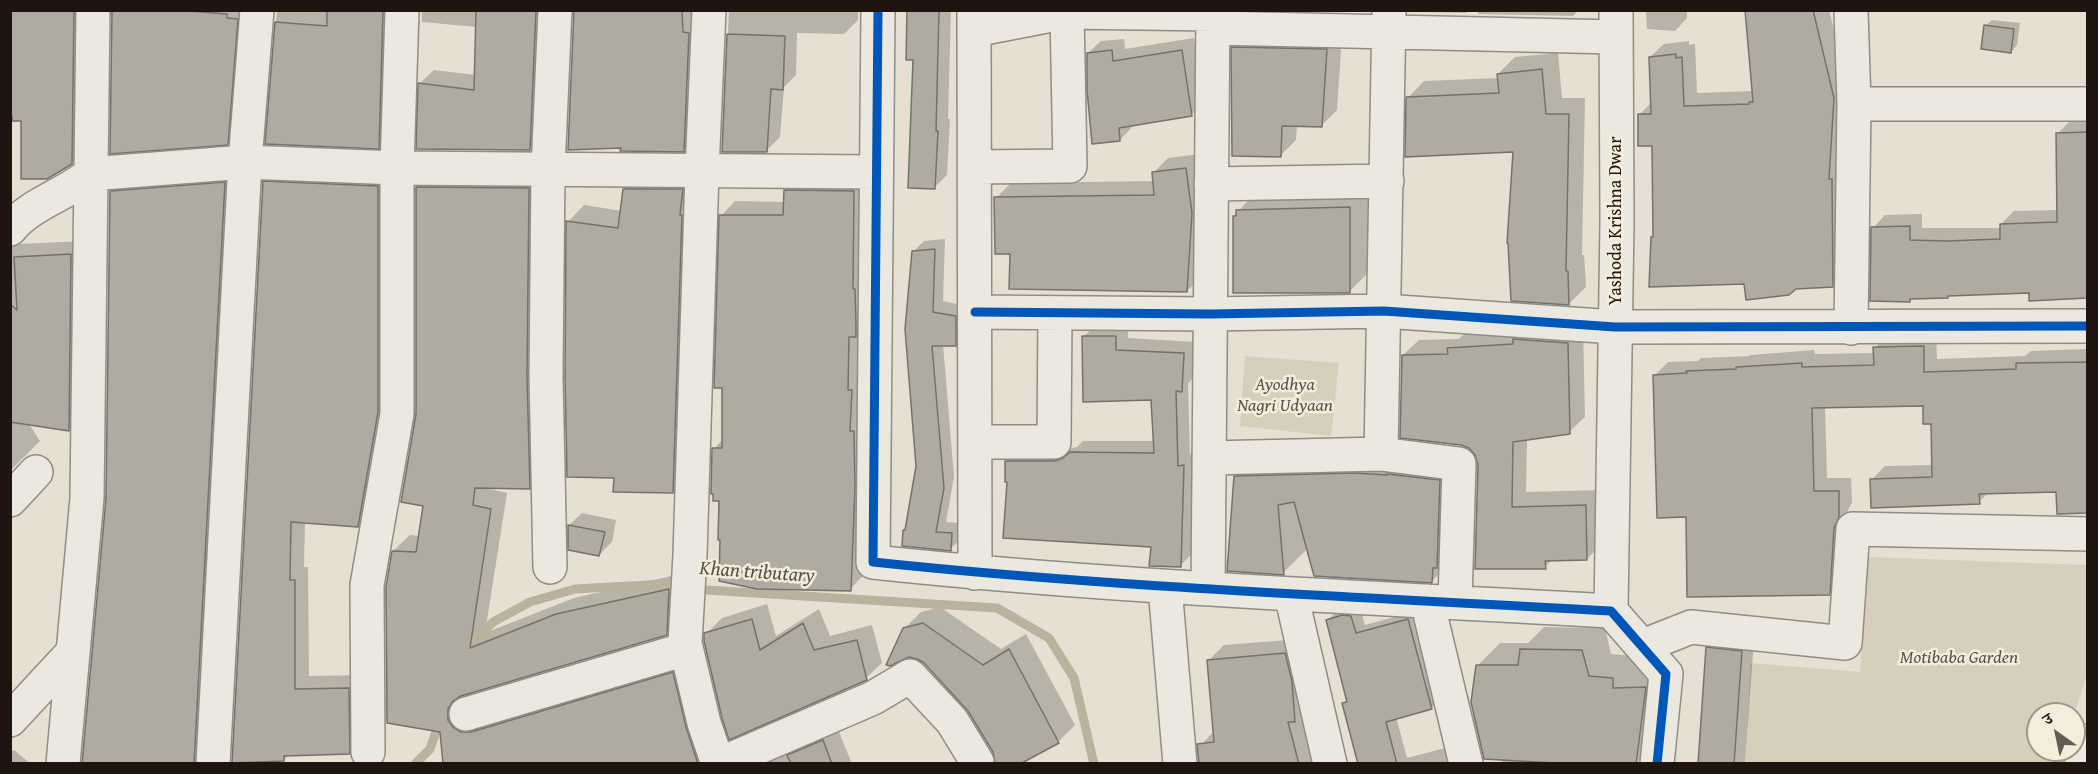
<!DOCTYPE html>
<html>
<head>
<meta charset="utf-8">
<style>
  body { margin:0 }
  #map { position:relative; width:2098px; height:774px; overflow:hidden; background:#e5e0d1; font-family:"Gentium Book Plus","Noto Serif Devanagari",serif }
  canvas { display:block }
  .frame { position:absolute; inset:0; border:12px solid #201410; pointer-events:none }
  .north { position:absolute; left:2026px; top:702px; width:60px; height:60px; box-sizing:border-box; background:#f3eedc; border:2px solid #9f978a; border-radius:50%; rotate:327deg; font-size:16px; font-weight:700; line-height:24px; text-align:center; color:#201410 }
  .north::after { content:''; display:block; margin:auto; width:21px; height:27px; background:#655b54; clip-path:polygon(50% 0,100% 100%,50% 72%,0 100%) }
</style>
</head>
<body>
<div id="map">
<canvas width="2098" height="774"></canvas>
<div class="frame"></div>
<div class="north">उ</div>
</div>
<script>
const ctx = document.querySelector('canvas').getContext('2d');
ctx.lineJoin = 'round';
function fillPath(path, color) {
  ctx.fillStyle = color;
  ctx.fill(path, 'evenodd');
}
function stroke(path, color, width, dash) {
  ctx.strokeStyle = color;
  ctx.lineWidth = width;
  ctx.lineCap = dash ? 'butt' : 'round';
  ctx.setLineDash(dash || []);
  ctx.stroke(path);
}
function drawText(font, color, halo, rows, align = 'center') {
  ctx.font = font + ' "Gentium Book Plus",serif';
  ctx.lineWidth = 5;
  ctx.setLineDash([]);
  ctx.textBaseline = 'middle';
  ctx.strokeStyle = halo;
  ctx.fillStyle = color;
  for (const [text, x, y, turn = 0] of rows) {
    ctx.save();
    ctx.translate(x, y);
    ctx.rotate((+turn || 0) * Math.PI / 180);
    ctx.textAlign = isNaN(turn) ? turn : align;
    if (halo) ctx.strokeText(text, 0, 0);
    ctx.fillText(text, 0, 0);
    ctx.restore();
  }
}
const green = new Path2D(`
  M1245 356 1339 363 1331 436 1240 426Z
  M1868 557 2087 565V674L2074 716V714H2038V750H2063L2059 763H1746L1750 663 1860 672Z`);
const shadow = new Path2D(`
  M10 10H87L85 149 71 163 23 120 14 114Z
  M113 10H250L241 129 227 143Z
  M277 10H396L392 133 378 147 267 143Z
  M422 10H549L543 135 529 149 420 83 434 70 476 75 477 27 422 22Z
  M703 10 697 136 683 150 575 11Z
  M729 10H858V20L844 34 797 33 796 75 784 87 780 137 766 151 723 150Z
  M908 10H951L948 119H950L947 175 934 188Z
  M1423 10H1469L1466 13 1423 12Z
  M1478 10H1579L1573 16 1478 14Z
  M1646 10H1687V18L1675 31 1647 29Z
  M1746 10H1829L1847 83 1846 272 1832 286 1746 282 1654 236 1653 144 1639 115 1652 102 1650 57 1664 44 1689 41V45L1695 44 1697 93 1754 91Z
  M1992 20 2020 23 2017 45 2011 52 1985 26Z
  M1249 32 1342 34 1337 110 1321 126 1297 125 1296 140 1280 156 1233 48Z
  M1194 38 1204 102 1191 115 1132 124V127L1120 140 1088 53 1101 41 1124 39 1125 49Z
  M1558 53 1562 98H1585L1582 255H1584L1586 287 1569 304 1514 150 1408 98 1424 81 1499 78 1498 74 1515 57Z
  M2070 121H2088V297L2031 292 1950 294 1947 297H1912L1909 300 1873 228 1885 215 1922 214V228H2001V224L2014 211 2059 210 2057 134Z
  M1200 154 1202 276 1187 291 1012 253 996 198 1011 183 1154 181 1153 173 1168 158Z
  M241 167 218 764H83L107 500 111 192 127 176Z
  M278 168 392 172V397L372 511 358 526 305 522 304 567H308L309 676 362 675 363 739 349 753 289 754 284 760 264 182Z
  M434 171 545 172V471L529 488 486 487V488L507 493 485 633 574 598 685 573 682 617 666 634 451 693 455 714 439 731 393 551 410 535 420 536 425 505 417 414V188Z
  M641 173H698L689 475 673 492 615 477 568 222 584 205 622 211 625 189Z
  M800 176 867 177 864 575 850 589 721 500 714 449 724 438 721 216 735 201 785 202V191Z
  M1368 189V273L1350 291 1234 216 1256 192Z
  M10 236 19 244 85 241 83 415 69 429 29 424 40 441 10 471Z
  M945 239 943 301 966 306 965 334 955 344H943L954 477 946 522 962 523 961 539 950 549 907 528 918 466 913 252 924 241Z
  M1128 324V338L1196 342 1193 378 1188 384 1190 454H1196L1193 553 1181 565 1152 545 1008 481 1007 461 1019 449H1068L1077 447 1083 441H1155L1153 398 1083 337 1096 325Z
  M1583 328 1585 417 1569 432 1527 439 1526 492 1601 490 1602 544 1587 559 1552 560 1545 567 1479 464 1477 456 1403 355 1419 340 1459 339 1464 334 1525 329Z
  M1936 333 1937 359 2025 356 2031 351 2088 349V511L2058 490 1989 492 1979 502 1872 479 1885 466 1933 465V423L1924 404 1825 407 1827 478H1851L1852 502 1847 513 1842 580 1829 593 1687 515 1655 375 1668 362 1698 361 1701 358 1749 356 1751 355 1814 350 1815 354 1875 353V348L1888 334Z
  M1258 454 1462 458 1455 558 1432 581 1308 548 1283 573 1235 477Z
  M582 513 616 520 612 542 599 555 570 549 569 525Z
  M767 604 776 636 819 609 830 636 872 625 882 663 866 678 705 641 706 634 722 618Z
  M940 607 1001 649 1026 634 1075 725 1058 742 995 752 969 710 904 629 921 612Z
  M1360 607 1365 625 1417 611 1441 698 1431 708 1396 717 1407 758 1445 748 1449 764H1358L1344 703 1348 699 1328 620 1337 611Z
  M1544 627 1605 628 1611 654 1635 656V666L1667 665 1657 743 1636 764 1553 761V764H1503L1478 665 1500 643H1528Z
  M1720 635 1754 639 1745 764H1699L1707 648Z
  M1300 639 1317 764H1204L1201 745 1214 731 1209 660 1224 645Z
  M687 659 720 764H482L472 732 486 718Z
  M837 727 852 764H752Z
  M14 750 31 764H10V753Z`);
const stream = new Path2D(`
  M462 653 493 622 530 602 575 589 666 584 706 590 997 608 1049 638 1074 678 1094 764
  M415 764 430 749 440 720`);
const building = new Path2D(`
  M10 10H74L72 164 47 179H21V121H12V116H10Z
  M112 10H177L227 14V18L238 19 228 145 110 154Z
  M327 10H383L379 149 265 144 275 22 327 26Z
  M476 10H536L530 150 416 149 418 83 474 90Z
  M574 10H682L683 32 689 33 684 152 620 151 621 148 568 150Z
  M907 10H939L936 131H938L935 189 908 188 913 60H906Z
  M1745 10H1813L1834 98 1829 179H1832L1833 287 1796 289 1789 295 1746 300 1744 284 1649 287 1651 237H1653L1652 146H1638V114H1651L1649 57 1676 54V58L1682 57 1684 106 1749 104V102H1753Z
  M1984 25 2014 29 2011 53 1981 49Z
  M727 34 785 36 783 90 771 89 767 152H722Z
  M1231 47 1327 49 1322 127 1282 126 1281 157 1232 156Z
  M1112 50 1113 61 1182 50 1192 116 1119 128 1120 141 1092 144 1087 90V53Z
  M1542 69 1546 114H1569L1566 271H1568L1569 305 1511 301 1508 243H1507L1513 152 1405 157 1406 97 1499 93 1497 74Z
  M2088 132V298L2029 301V293L1948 296V298L1910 299V302L1870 301 1871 227 1910 226V240L1947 241 2000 239V224L2057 222 2056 133Z
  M1186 168 1192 213 1187 292 1009 289 1010 254H995L994 197 1154 195 1152 172Z
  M263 181 378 186V412L358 527 291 522 290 580H295V689L349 688 350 754 284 756V761L232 763Z
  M225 182 194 764H82L106 498 110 191Z
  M416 187 529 188 527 376 530 489 475 488 473 505 491 509 470 648 556 614 669 589 667 635 461 696 453 701 448 709V720L453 727 461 732H471L673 672 686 727 698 764H443L440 732 387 723 386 587 392 551 416 552 423 506 401 502 416 414Z
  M623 189H683L680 215H682L673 493 613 492 614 478 567 477 565 376 566 221 618 228Z
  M784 190 854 191 853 289H855L856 325V337H849L848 390H852L850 431H854L855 488 851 591 757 589 719 581 720 540H718L719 501H713V494H711L712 448H722V388H714L719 215H783Z
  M1350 207V293H1233V216H1236V210Z
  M935 249 933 312 956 316V346H932L944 488 936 532 952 533 951 551 902 546 903 530H905L916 466 905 329 912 251Z
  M71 254 69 431 10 422V304L17 310 14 257Z
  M1082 336H1116V350L1184 353 1182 392 1176 391 1178 466 1184 465 1181 567 1149 566 1151 547 1003 538 1007 482H1005V461H1055L1063 458 1070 452 1154 453 1151 400 1083 402Z
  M1513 339 1568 343 1570 434 1513 442 1512 507 1586 505 1587 560 1545 561 1546 569H1475L1478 465 1475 455 1469 448 1461 445 1400 438 1402 355 1448 354 1447 348 1513 344Z
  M1924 346V372L2016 369V363L2088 362V513L2057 514 2056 492 1979 494 1980 504 1871 508 1870 479 1932 477 1931 424H1923V406L1812 408 1814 491H1839V517L1834 528 1830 595 1687 597 1686 517 1657 518 1653 375 1687 373 1686 371 1736 369V367L1802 363V367L1874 365 1873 347Z
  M1354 473 1387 475V474L1440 480 1437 568H1433L1432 583 1314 576 1294 502 1278 505 1284 575 1227 571 1234 476Z
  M568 525 605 532 599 556 568 550Z
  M1342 615 1351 616 1356 633 1408 619 1432 709 1386 722 1397 764H1358L1342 703 1347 702 1326 620Z
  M752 619 760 650 803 623 814 650 857 640 867 680 729 740 722 718 704 641V633Z
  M923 623 983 665 1009 649 1059 743 1020 764H995L993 752 968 711 924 663 917 659 909 657 890 666 886 665 903 628Z
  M1706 647 1742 651 1734 764H1698Z
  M1520 649 1582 650 1589 676 1613 678V688L1646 687 1636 764H1572L1484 759 1471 702 1476 665H1518Z
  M1285 653 1292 681 1295 722H1288L1299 764H1199L1197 744 1214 742 1207 660Z
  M823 740 832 764H791L787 755Z`);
const minor = new Path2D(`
  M709 10 702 171 690 555 685 643 704 723 718 764
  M878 10 873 562C1118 588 1365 597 1611 611L1666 674 1657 764
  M974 10 975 573
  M1214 28 1616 37
  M974 30 1067 12 1213 14
  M1854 104H2088
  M975 167 1070 166 1067 12
  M1211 184 1387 181
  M10 229C31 203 66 195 90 174L245 162 397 168 876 172
  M975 312 1210 314 1384 311 1615 327 2088 326
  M1851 328 1854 104 1851 10
  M975 442H1054L1055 313
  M1381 454 1389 10
  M1209 458 1381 454 1459 464 1455 602
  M10 500 36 472
  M550 567 546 376 548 170 555 10
  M1165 587 1180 764
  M1208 589 1213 10
  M1291 594 1330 764
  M1427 601 1466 764
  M1611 611 1617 222 1616 10
  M1643 646 1691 627 1845 643 1853 529 2088 534
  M466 714 686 649
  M10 720 73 652
  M368 752 367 585 397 414V168L402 10
  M63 764 87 498 93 10
  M213 764 245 162 257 10
  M720 764 873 698 910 676 952 721 977 762 974 764
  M2081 764 2088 741`);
const cycleway = new Path2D(`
  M878 10 873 562C1118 588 1365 597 1611 611L1666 674 1657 764
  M975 312 1210 314 1384 311 1615 327 2088 326`);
const streetNames = [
  ["Yashoda Krishna Dwar",1616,221,-90]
];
const parkNames = [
  ["Ayodhya",1285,385],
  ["Nagri Udyaan",1285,406],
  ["Motibaba Garden",1959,658]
];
const waterNames = [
  ["Khan tributary",757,573,4]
];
fillPath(green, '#d6cfbc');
fillPath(shadow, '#0003');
stroke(stream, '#bab29f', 9);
fillPath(building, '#afaba1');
stroke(building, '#76716a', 1.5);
stroke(minor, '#918c84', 36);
stroke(minor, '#ebe8e0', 33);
stroke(cycleway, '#0057b8', 9);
drawText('18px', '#201410', '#f3eedc', streetNames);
drawText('italic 18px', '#5c5146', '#f3eedc', parkNames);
drawText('italic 20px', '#5d5247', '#f3eedc', waterNames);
</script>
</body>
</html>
